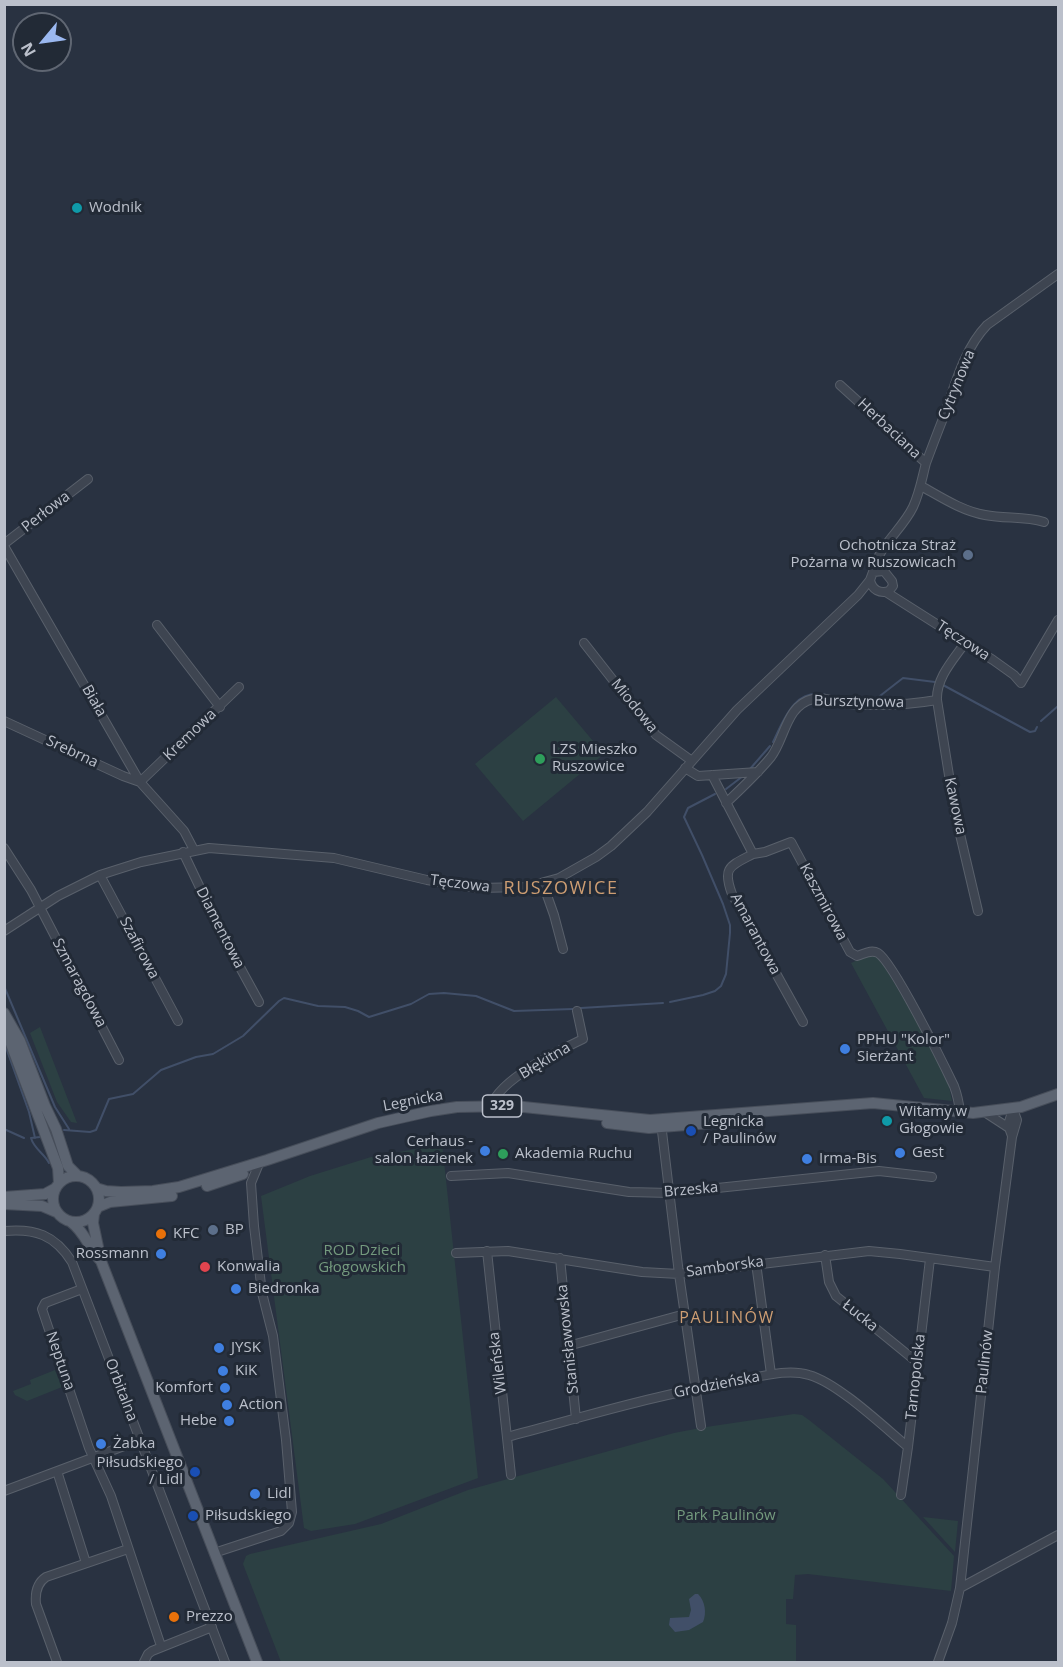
<!DOCTYPE html>
<html>
<head>
<meta charset="utf-8">
<style>
  body { margin:0 }
  #map { position:relative; width:1063px; height:1667px; overflow:hidden; background:#293241; font-family:"Open Sans",sans-serif }
  canvas { display:block }
  .frame { position:absolute; inset:0; border:6px solid #bbc0cb; pointer-events:none }
  .north { position:absolute; left:12px; top:12px; width:60px; height:60px; box-sizing:border-box; background:#222a36; border:2px solid #5f6672; border-radius:50%; rotate:241deg; font-size:16px; font-weight:700; line-height:24px; text-align:center; color:#bbc0cb }
  .north::after { content:''; display:block; margin:auto; width:21px; height:27px; background:#9bb8f0; clip-path:polygon(50% 0,100% 100%,50% 72%,0 100%) }
</style>
</head>
<body>
<div id="map">
<canvas width="1063" height="1667"></canvas>
<div class="frame"></div>
<div class="north">N</div>
</div>
<script>
const ctx = document.querySelector('canvas').getContext('2d');
ctx.lineJoin = 'round';
function fillPath(path, color) {
  ctx.fillStyle = color;
  ctx.fill(path, 'evenodd');
}
function stroke(path, color, width, dash) {
  ctx.strokeStyle = color;
  ctx.lineWidth = width;
  ctx.lineCap = dash ? 'butt' : 'round';
  ctx.setLineDash(dash || []);
  ctx.stroke(path);
}
function drawText(font, color, halo, rows, align = 'center') {
  ctx.font = font + ' "Open Sans",sans-serif';
  ctx.lineWidth = 6;
  ctx.setLineDash([]);
  ctx.textBaseline = 'middle';
  ctx.strokeStyle = halo;
  ctx.fillStyle = color;
  for (const [text, x, y, turn = 0] of rows) {
    ctx.save();
    ctx.translate(x, y);
    ctx.rotate((+turn || 0) * Math.PI / 180);
    ctx.textAlign = isNaN(turn) ? turn : align;
    if (halo) ctx.strokeText(text, 0, 0);
    ctx.fillText(text, 0, 0);
    ctx.restore();
  }
}
const green = new Path2D(`
  M556 697 604 754 523 821 475 764Z
  M869 955 879 957 919 1025 948 1082 952 1101 924 1098 851 963Z
  M40 1027 77 1123 71 1122 57 1102 30 1033Z
  M442 1143 478 1478 355 1524 311 1531 304 1528 261 1196 310 1176 371 1157 438 1145Z
  M55 1370 62 1387 27 1401 15 1395 13 1391 31 1384 30 1380Z
  M794 1414 802 1415 809 1420 883 1479 954 1556 951 1591 808 1574 795 1575 793 1599H786V1624L796 1625V1662H281L243 1564 246 1556 250 1554 381 1524 468 1490 674 1433 706 1427Z
  M923 1517 958 1521 955 1552Z`);
const water = new Path2D(`
  M695 1594H698C705 1601 707 1613 703 1622L689 1630 675 1632 669 1625 670 1618 689 1617 691 1610 689 1599Z`);
const stream = new Path2D(`
  M943 685 1030 732 1035 731 1037 727
  M849 700 876 699 903 678 935 682
  M1041 721 1058 706
  M773 742C784 719 795 687 826 695
  M750 769 770 746
  M726 789 743 776
  M4 986 55 1107 69 1129
  M670 1002 703 995 715 991 721 986 726 974 730 933V925L723 904 702 855 684 817 688 808 715 794
  M581 1008 663 1003
  M4 1042 29 1112 35 1138
  M4 1129 24 1138
  M64 1130 90 1132 96 1130 109 1099 133 1094 161 1070 196 1057 213 1054 243 1036 279 1001 284 998 318 1006 345 1007 358 1011 369 1017 411 1004 429 994 444 993 476 996 514 1011 573 1009
  M40 1137 31 1138C34 1149 44 1153 49 1163`);
const minor = new Path2D(`
  M840 385 926 463
  M921 486C941 497 962 511 985 515 1005 519 1025 516 1044 522
  M4 544 88 479
  M4 546 140 782 184 831 194 850
  M873 572C878 546 902 530 913 507 920 492 922 478 926 463 932 447 938 431 944 416 955 385 964 349 987 325L1058 274
  M886 592 993 660 1014 675 1021 683 1058 620
  M157 625 220 707
  M584 643 656 735 692 761
  M937 700 955 813 978 911
  M4 721 123 776 140 782 239 687
  M685 768 698 776 758 772
  M712 775 753 854 765 852 791 842 850 952 857 956C864 954 871 949 878 953 893 962 944 1065 954 1086 957 1094 959 1103 960 1112
  M726 803C742 788 757 774 771 757 785 739 786 705 813 699 824 696 838 703 849 704 879 706 908 705 937 700 936 678 953 660 965 643
  M4 848 31 890 119 1060
  M183 852 224 938 259 1002
  M753 854C730 866 722 867 732 894L803 1022
  M100 875 178 1021
  M543 884 554 915 563 949
  M4 931 58 896 100 875 141 862 209 848 334 858 427 880 478 888 526 887 559 878 596 857 611 846 647 812 737 710 858 595 870 580 873 572 884 571 892 581 893 586 889 591C880 594 872 590 870 580
  M491 1106C500 1079 558 1051 583 1039L577 1011
  M986 1113 1009 1128
  M661 1123 679 1274 701 1426
  M1012 1136 1008 1125 1013 1109
  M451 1176 508 1173 629 1192 670 1193 879 1171 932 1177
  M4 1231C35 1228 55 1235 72 1262L225 1662
  M487 1251 511 1475
  M456 1253 508 1251 642 1272 679 1274 869 1251 900 1254 995 1267
  M825 1255 829 1282 836 1296 918 1363
  M560 1258 576 1419
  M756 1263 771 1374
  M82 1289 45 1303 42 1309 89 1448 111 1496 161 1646
  M568 1346 685 1314
  M507 1437C583 1417 659 1394 737 1381 760 1377 787 1368 809 1375 838 1383 884 1427 908 1447
  M57 1471 86 1563
  M4 1491 140 1440
  M901 1495 908 1447 930 1259
  M214 1553 281 1531 289 1523 292 1512 286 1440 273 1336 262 1293 254 1226 251 1183 258 1166
  M960 1588 1058 1535
  M57 1662 36 1604C35 1594 37 1583 46 1577L128 1549
  M144 1662 148 1654 152 1651 212 1627
  M938 1662 952 1623 960 1588 995 1267 1012 1137 1017 1120 1013 1109`);
const major = new Path2D(`
  M4 1013 20 1041 45 1106 56 1129 68 1166 78 1176
  M9 1023 11 1044 58 1168 59 1183
  M607 1123 649 1128 711 1123
  M53 1199a23 23 0 1 1 46 0a23 23 0 1 1-46 0Z
  M207 1186 243 1174
  M96 1188 106 1191 121 1192 153 1191 179 1187 267 1160 378 1123 431 1111 457 1107 514 1106 650 1120 873 1103 973 1113 1021 1107 1058 1094
  M4 1197 45 1194 56 1188
  M4 1204 42 1206 56 1212
  M98 1207 110 1202 172 1196
  M94 1214 93 1223 101 1261 257 1662
  M71 1222C85 1232 89 1249 101 1261`);
const markers = [
  [77,208,6,"#0f9aa8"],
  [968,555,6,"#5c6f8a"],
  [540,759,6,"#2e9e5b"],
  [845,1049,6,"#3f7fe0"],
  [887,1121,6,"#0f9aa8"],
  [691,1131,6,"#1a4fb4"],
  [485,1151,6,"#3f7fe0"],
  [900,1153,6,"#3f7fe0"],
  [503,1154,6,"#2e9e5b"],
  [807,1159,6,"#3f7fe0"],
  [213,1230,6,"#5c6f8a"],
  [161,1234,6,"#e8710a"],
  [161,1254,6,"#3f7fe0"],
  [205,1267,6,"#e0444e"],
  [236,1289,6,"#3f7fe0"],
  [219,1348,6,"#3f7fe0"],
  [223,1371,6,"#3f7fe0"],
  [225,1388,6,"#3f7fe0"],
  [227,1405,6,"#3f7fe0"],
  [229,1421,6,"#3f7fe0"],
  [101,1444,6,"#3f7fe0"],
  [195,1472,6,"#1a4fb4"],
  [255,1494,6,"#3f7fe0"],
  [193,1516,6,"#1a4fb4"],
  [174,1617,6,"#e8710a"]
];
const shields = [
  [502,1106,39]
];
const shieldNames = [
  ["329",502,1106]
];
const poiNames = [
  ["Wodnik",89,208],
  ["Ochotnicza Straż",956,546,"right"],
  ["Pożarna w Ruszowicach",956,563,"right"],
  ["LZS Mieszko",552,750],
  ["Ruszowice",552,767],
  ["PPHU \"Kolor\"",857,1040],
  ["Sierżant",857,1057],
  ["Witamy w",899,1112],
  ["Głogowie",899,1129],
  ["Legnicka",703,1122],
  ["/ Paulinów",703,1139],
  ["Cerhaus -",473,1142,"right"],
  ["salon łazienek",473,1159,"right"],
  ["Gest",912,1153],
  ["Akademia Ruchu",515,1154],
  ["Irma-Bis",819,1159],
  ["BP",225,1230],
  ["KFC",173,1234],
  ["Rossmann",149,1254,"right"],
  ["Konwalia",217,1267],
  ["Biedronka",248,1289],
  ["JYSK",231,1348],
  ["KiK",235,1371],
  ["Komfort",213,1388,"right"],
  ["Action",239,1405],
  ["Hebe",217,1421,"right"],
  ["Żabka",113,1444],
  ["Piłsudskiego",183,1463,"right"],
  ["/ Lidl",183,1480,"right"],
  ["Lidl",267,1494],
  ["Piłsudskiego",205,1516],
  ["Prezzo",186,1617]
];
const streetNames = [
  ["Cytrynowa",957,385,-68],
  ["Herbaciana",889,429,43],
  ["Perłowa",46,512,-38],
  ["Tęczowa",963,641,33],
  ["Biała",94,701,60],
  ["Bursztynowa",859,702,1],
  ["Miodowa",634,706,51],
  ["Kremowa",190,735,-44],
  ["Srebrna",72,752,25],
  ["Kawowa",955,806,78],
  ["Tęczowa",460,884,7],
  ["Kaszmirowa",823,902,62],
  ["Diamentowa",220,928,63],
  ["Amarantowa",755,934,62],
  ["Szafirowa",139,948,62],
  ["Szmaragdowa",79,983,62],
  ["Błękitna",545,1061,-31],
  ["Legnicka",413,1101,-11],
  ["Brzeska",691,1190,-5],
  ["Samborska",725,1267,-8],
  ["Łucka",860,1316,39],
  ["Stanisławowska",568,1339,-96],
  ["Neptuna",60,1361,71],
  ["Paulinów",985,1362,-84],
  ["Wileńska",498,1363,-97],
  ["Tarnopolska",916,1377,-84],
  ["Grodzieńska",717,1385,-11],
  ["Orbitalna",121,1390,69]
];
const parkNames = [
  ["ROD Dzieci",362,1251],
  ["Głogowskich",362,1268],
  ["Park Paulinów",726,1516]
];
const neighbourhoodNames = [
  ["PAULINÓW",727,1318]
];
const quarterNames = [
  ["RUSZOWICE",561,889]
];
fillPath(green, '#2c4043');
fillPath(water, '#414f68');
stroke(stream, '#414f68', 2);
stroke(minor, '#59606b', 10);
stroke(major, '#474e5a', 12);
stroke(minor, '#3e4551', 8);
stroke(major, '#5c6471', 10);
for (const [x, y, r, color] of markers) {
  const dot = new Path2D();
  dot.arc(x, y, r, 0, 2 * Math.PI);
  ctx.fillStyle = color;
  ctx.fill(dot);
  stroke(dot, '#222a36', 2);
}
for (const [x, y, w] of shields) {
  const box = new Path2D();
  box.roundRect(x - w / 2, y - 11, w, 22, 4.5);
  ctx.fillStyle = '#222a36';
  ctx.fill(box);
  stroke(box, '#bbc0cb', 1.5);
}
drawText('bold 14px', '#bbc0cb', null, shieldNames);
drawText('15px', '#bbc0cb', '#222a36', poiNames, 'left');
drawText('15px', '#bbc0cb', '#222a36', streetNames);
drawText('15px', '#749a7e', '#222a36', parkNames);
ctx.letterSpacing = '1.5px';
drawText('16px', '#ce9e73', '#222a36', neighbourhoodNames);
ctx.letterSpacing = '0px';
ctx.letterSpacing = '1.5px';
drawText('18px', '#ce9e73', '#222a36', quarterNames);
ctx.letterSpacing = '0px';
</script>
</body>
</html>
